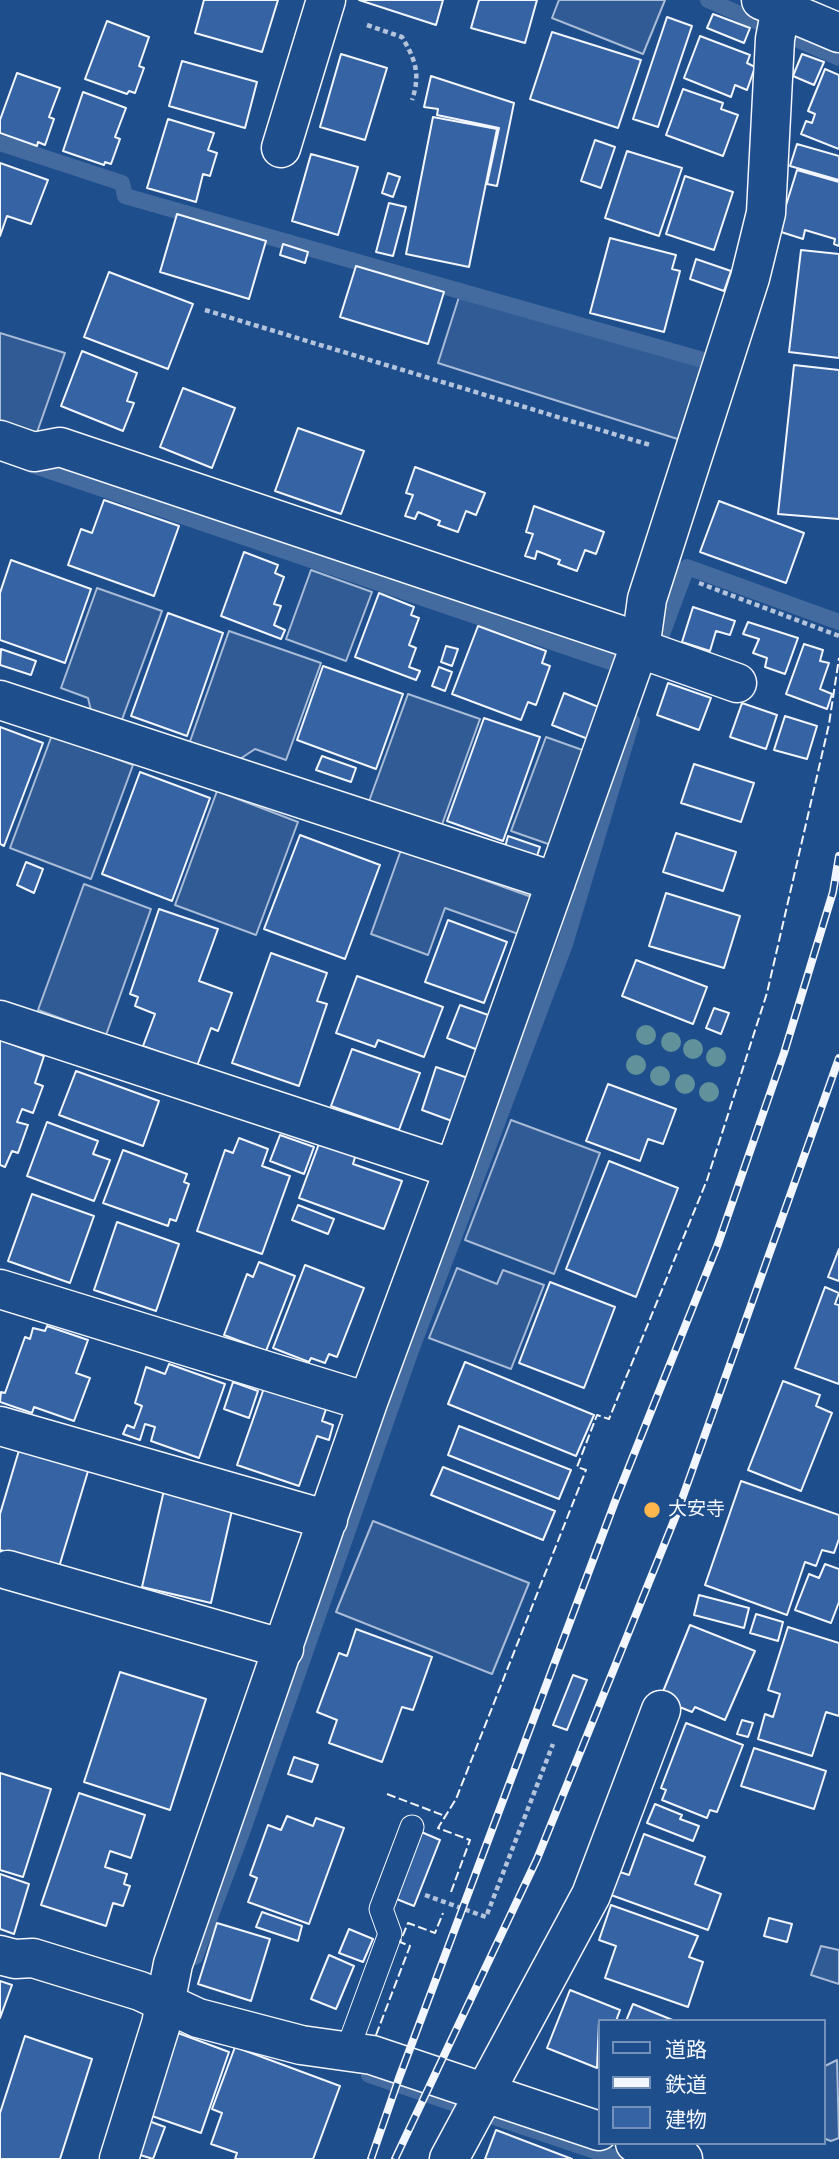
<!DOCTYPE html>
<html>
<head>
<meta charset="utf-8">
<style>
  body { margin:0 }
  #map { position:relative; width:839px; height:2159px; overflow:hidden; background:#1f4e8c; font-family:"Sofia Sans Condensed","Noto Sans JP",sans-serif }
  canvas { display:block }
  .legend { position:absolute; left:598px; top:2019px; width:228px; height:126px; box-sizing:border-box; background:#1f4e8c; border:2px solid #7391ba; margin:0; padding:9px 12px; list-style:none; font-size:21px; color:#f2f6ff }
  .legend li { display:flex; align-items:center; gap:14px; height:35px }
  .legend b { width:35px; border:2px solid #7391ba }
</style>
</head>
<body>
<div id="map">
<canvas width="839" height="2159"></canvas>
<ul class="legend">
<li><b style="height:9px;background:#1f4e8c"></b>道路</li>
<li><b style="height:9px;background:#f2f6ff"></b>鉄道</li>
<li><b style="height:19px;background:#3563a3"></b>建物</li>
</ul>
</div>
<script>
const ctx = document.querySelector('canvas').getContext('2d');
ctx.lineJoin = 'round';
function fillPath(path, color) {
  ctx.fillStyle = color;
  ctx.fill(path, 'evenodd');
}
function stroke(path, color, width, dash) {
  ctx.strokeStyle = color;
  ctx.lineWidth = width;
  ctx.lineCap = dash ? 'butt' : 'round';
  ctx.setLineDash(dash || []);
  ctx.stroke(path);
}
function drawText(font, color, halo, rows, align = 'center') {
  ctx.font = font + ' "Sofia Sans Condensed","Noto Sans JP",sans-serif';
  ctx.lineWidth = 5;
  ctx.setLineDash([]);
  ctx.textBaseline = 'middle';
  ctx.strokeStyle = halo;
  ctx.fillStyle = color;
  for (const [text, x, y, turn = 0] of rows) {
    ctx.save();
    ctx.translate(x, y);
    ctx.rotate((+turn || 0) * Math.PI / 180);
    ctx.textAlign = isNaN(turn) ? turn : align;
    if (halo) ctx.strokeText(text, 0, 0);
    ctx.fillText(text, 0, 0);
    ctx.restore();
  }
}
const built = new Path2D(`
  M559 0H665L643 54 552 18Z
  M459 297 706 367 684 441 438 363Z
  M0 333 65 353 35 438 0 426Z
  M311 570 372 592 346 661 286 639Z
  M97 588 162 611 120 725 92 715 88 698 61 688Z
  M229 631 321 663 286 760 255 749 234 763 188 747Z
  M408 694 480 719 440 830 368 804Z
  M52 735 133 765 91 879 10 848Z
  M546 737 588 752 554 846 511 831Z
  M217 791 298 822 256 935 175 905Z
  M401 850 537 899 524 936 445 908 428 955 371 934Z
  M84 884 151 909 106 1035 38 1010Z
  M511 1120 600 1153 554 1274 465 1240Z
  M457 1268 497 1284 503 1270 544 1285 511 1369 429 1338Z
  M373 1521 529 1583 492 1674 336 1612Z
  M821 1946 839 1950V1984L811 1975Z
  M837 2060 839 2138 831 2141 823 2138V2067Z`);
const stream = new Path2D(`
  M708 0 839 58
  M0 143 122 183 125 196 703 360
  M26 463 634 670
  M655 653 687 567 839 622
  M195 1957 241 1835 410 1353 565 944 632 721
  M369 2075 619 2159`);
const building = new Path2D(`
  M204 0H278L262 52 195 33Z
  M359 0H443L436 25Z
  M479 0H537L525 43 471 28Z
  M713 14 750 28 744 43 707 28Z
  M667 17 692 26 658 127 633 119Z
  M107 21 149 37 139 66 144 68 135 93 129 91 127 94 85 79Z
  M552 32 641 60 618 128 530 99Z
  M700 36 750 55 747 63 755 67 747 90 735 85 731 97 684 78Z
  M341 54 387 68 365 140 320 127Z
  M802 54 824 62 814 85 793 76Z
  M182 61 257 82 245 128 169 106Z
  M825 69 839 75V149L801 134 806 121 812 123 815 114 808 111Z
  M17 73 60 88 49 117 54 119 45 145 38 142 37 146 0 133V120Z
  M431 76 514 103 497 186 487 184 499 128 437 115 438 109 424 107Z
  M683 89 723 103 721 109 738 115 723 156 666 135Z
  M83 92 126 108 115 137 120 139 111 164 105 162 104 165 63 151Z
  M433 117 497 129 469 267 406 254Z
  M168 119 214 133 208 150 217 153 210 176 203 174 196 202 147 188Z
  M595 140 615 147 601 188 581 181Z
  M797 144 839 156V180L790 166Z
  M627 151 682 168 659 236 605 218Z
  M311 154 358 167 338 235 292 221Z
  M0 163 48 180 31 224 7 216 0 236Z
  M797 170 839 182V246L834 244 835 239 805 230 803 239 778 231Z
  M388 173 400 177 393 197 382 193Z
  M685 176 733 192 714 250 666 234Z
  M389 203 406 207 393 256 376 252Z
  M177 214 266 241 249 299 160 272Z
  M610 238 676 255 672 269 680 271 664 332 590 313Z
  M283 244 308 252 305 263 280 255Z
  M801 250 839 254V358L789 352Z
  M696 259 731 271 724 291 690 279Z
  M356 266 444 292 428 344 340 317Z
  M109 272 193 304 168 369 84 337Z
  M82 351 137 373 127 401 134 403 123 431 61 406Z
  M794 365 839 370V519L778 514Z
  M183 388 235 408 212 468 160 447Z
  M298 428 364 451 341 514 275 491Z
  M415 467 485 493 476 515 466 511 458 532 438 525 440 521 418 512 415 519 405 516 413 495 406 493Z
  M104 500 179 526 154 596 68 565 81 529 92 533Z
  M719 501 804 533 786 583 700 552Z
  M534 506 604 532 596 554 585 550 577 571 558 564 560 560 537 551 535 559 525 556 533 534 526 532Z
  M244 552 278 565 275 573 284 577 274 604 281 606 274 625 285 630 281 639 221 616Z
  M11 560 91 589 65 663 0 640V593Z
  M379 593 414 607 411 615 419 618 409 645 416 648 409 667 420 671 416 680 355 657Z
  M693 607 735 621 730 635 716 631 710 651 682 642Z
  M168 613 223 633 187 736 131 716Z
  M748 622 798 638 785 674 765 667 767 658 753 653 759 639 743 634Z
  M478 626 546 651 542 663 550 666 536 705 528 702 521 720 452 694Z
  M804 644 823 650 820 661 829 663 820 689 832 694 827 709 786 694Z
  M446 646 458 649 452 666 441 662Z
  M1 649 36 661 31 675 0 665Z
  M323 666 403 694 376 769 297 740Z
  M439 667 452 672 445 691 432 686Z
  M668 683 711 698 699 730 657 715Z
  M564 693 601 708 588 739 552 725Z
  M742 703 777 715 766 749 730 737Z
  M785 716 817 726 807 759 774 750Z
  M484 718 540 737 503 841 447 821Z
  M0 727 43 743 4 846 0 844Z
  M322 756 356 768 351 782 316 770Z
  M694 764 754 783 741 822 681 803Z
  M140 772 210 798 172 901 102 874Z
  M676 833 736 852 723 891 663 872Z
  M300 835 380 865 345 959 264 929Z
  M508 836 540 847 535 862 504 851Z
  M26 862 43 869 34 893 17 885Z
  M666 893 740 916 724 968 649 946Z
  M159 909 218 929 199 981 232 993 218 1031 211 1028 197 1066 143 1046 155 1014 135 1006 138 997 130 994Z
  M448 920 507 942 484 1003 425 982Z
  M271 953 327 973 317 1001 327 1004 299 1086 232 1063Z
  M636 960 707 987 693 1024 622 996Z
  M357 976 443 1007 424 1057 378 1040 375 1047 336 1033Z
  M460 1005 491 1016 478 1050 447 1038Z
  M714 1008 729 1013 721 1034 706 1028Z
  M0 1040 44 1056 35 1083 43 1086 33 1113 22 1109 17 1122 28 1125 18 1153 12 1151 5 1167 0 1165Z
  M352 1049 420 1073 399 1130 331 1106Z
  M436 1067 468 1078 452 1121 422 1110Z
  M76 1071 159 1101 143 1146 59 1115Z
  M608 1084 676 1109 663 1144 648 1139 640 1161 586 1141Z
  M47 1122 98 1141 93 1154 110 1160 94 1201 27 1176Z
  M280 1135 314 1147 304 1174 270 1161Z
  M239 1138 268 1149 262 1166 290 1176 262 1254 197 1231 225 1150 233 1153Z
  M320 1141 356 1154 353 1164 402 1181 384 1229 299 1198Z
  M123 1150 187 1174 184 1182 189 1184 176 1221 170 1219 168 1226 103 1203Z
  M609 1161 678 1188 636 1297 566 1269Z
  M32 1194 94 1216 70 1283 8 1261Z
  M298 1205 334 1219 328 1234 292 1220Z
  M117 1222 179 1244 156 1311 94 1290Z
  M839 1249V1281L828 1277Z
  M259 1262 295 1276 266 1351 224 1335 247 1274 253 1277Z
  M305 1265 364 1288 337 1357 329 1354 325 1363 311 1358 309 1362 273 1348Z
  M550 1282 615 1307 584 1388 519 1363Z
  M825 1287 839 1293 835 1304 839 1305V1384L795 1368Z
  M47 1326 88 1340 76 1373 90 1378 74 1421 34 1407 32 1413 0 1402 1 1392 5 1393 25 1337 30 1339 33 1328 45 1331Z
  M465 1362 594 1415 576 1456 448 1404Z
  M169 1364 225 1384 199 1458 151 1441 155 1427 145 1424 140 1440 123 1434 127 1425 134 1428 142 1406 135 1403 146 1367 165 1374Z
  M783 1381 820 1395 816 1406 832 1413 801 1491 748 1470Z
  M233 1382 258 1391 249 1418 224 1409Z
  M264 1388 326 1409 322 1421 333 1425 329 1440 317 1436 299 1486 237 1465Z
  M459 1426 571 1470 559 1499 448 1455Z
  M20 1447 89 1468 59 1567 0 1550V1514Z
  M443 1467 555 1511 543 1540 431 1495Z
  M741 1481 839 1515V1539L834 1553 822 1550 816 1566 805 1562 787 1615 705 1585Z
  M164 1490 233 1506 211 1603 142 1587Z
  M825 1564 839 1569V1602L831 1623 795 1610 809 1574 819 1578Z
  M699 1595 749 1608 744 1628 694 1615Z
  M756 1614 783 1622 778 1641 750 1633Z
  M690 1625 755 1651 725 1720 695 1707 692 1712 660 1699Z
  M788 1627 839 1643V1716L826 1712 812 1756 758 1739 765 1714 773 1717 780 1694 768 1690Z
  M356 1629 432 1657 413 1710 402 1707 382 1762 329 1743 337 1720 317 1712 339 1653 347 1656Z
  M120 1672 206 1699 170 1810 84 1782Z
  M573 1675 587 1680 567 1730 553 1725Z
  M742 1720 753 1723 748 1737 737 1734Z
  M686 1723 743 1745 717 1812 710 1810 707 1818 662 1800 666 1790 661 1788Z
  M754 1748 826 1771 814 1809 741 1786Z
  M294 1757 318 1765 312 1782 288 1774Z
  M0 1773 51 1789 23 1877 0 1870Z
  M79 1793 145 1815 131 1858 110 1851 105 1867 127 1874 124 1884 130 1886 123 1906 113 1903 106 1926 41 1905Z
  M655 1804 682 1815 680 1819 699 1826 693 1841 647 1823Z
  M287 1816 313 1826 316 1818 344 1828 309 1924 248 1902 257 1878 250 1875 268 1825 281 1830Z
  M419 1831 440 1840 414 1906 394 1898Z
  M644 1834 705 1857 695 1884 721 1894 708 1930 611 1895 620 1872 629 1875Z
  M0 1874 29 1884 14 1934 0 1929Z
  M611 1905 698 1936 689 1957 703 1962 688 2007 605 1978 616 1946 599 1940Z
  M262 1912 302 1926 298 1941 256 1927Z
  M769 1918 792 1924 787 1942 764 1936Z
  M217 1923 270 1939 251 2001 198 1984Z
  M349 1929 373 1939 363 1962 339 1953Z
  M329 1955 354 1966 336 2009 311 1999Z
  M0 1981 12 1985 0 2018Z
  M570 1990 620 2010 616 2021H599L597 2068 547 2048Z
  M633 2004 675 2021H626Z
  M178 2033 229 2052 201 2133 149 2115Z
  M25 2036 92 2059 60 2159H0V2113Z
  M235 2047 340 2086 313 2159H235L237 2153 211 2144 222 2113 212 2109Z
  M146 2120 165 2127 153 2159 134 2153Z
  M496 2130 572 2159H485Z`);
const path = new Path2D(`
  M367 25 402 37C415 59 421 74 412 100
  M205 310 650 445
  M699 583 839 636
  M425 1895 486 1917 553 1744`);
const lane = new Path2D(`
  M347 2051 390 1934 381 1909 412 1827`);
const street = new Path2D(`
  M761 0 839 33
  M281 148 326 0
  M0 440 34 452 60 447 641 642
  M638 648 737 683
  M0 700 556 882
  M0 1020 454 1169
  M0 1289 368 1402
  M0 1426 328 1520
  M8 1570 284 1649
  M0 1955 15 1959 33 1958 140 1991 198 2018 301 2045 372 2055 599 2131
  M635 2143 683 2159
  M119 2159 161 2024 173 1964 368 1402 454 1169 641 642 647 599 750 278 766 213 775 39 781 8
  M449 2159 591 1895 661 1710`);
const rail = new Path2D(`
  M371 2159 399 2078 616 1499 718 1244 784 1053 833 892 839 856
  M395 2159 537 1859 677 1513 839 1058`);
const fence = new Path2D(`
  M387 1794 445 1816
  M451 1892 470 1840 438 1828 456 1799 586 1470 577 1467 597 1415 609 1419 707 1180 767 993 829 724 839 658
  M376 2035 410 1946 400 1942 408 1923 435 1933 443 1913`);
const trees = [
  [646,1035],
  [671,1042],
  [693,1049],
  [716,1057],
  [636,1065],
  [660,1076],
  [685,1084],
  [709,1092]
];
const markers = [
  [652,1510,9,"#ffb74d"]
];
const poiNames = [
  ["大安寺",668,1510]
];
fillPath(built, '#305b95');
stroke(built, '#a8bbd7', 2);
stroke(stream, '#446ba0', 16);
fillPath(building, '#3563a3');
stroke(building, '#f2f6ff', 2);
stroke(lane, '#f2f6ff', 25);
stroke(street, '#f2f6ff', 41);
stroke(path, '#b3c4dc', 4.5, [5, 3.5]);
stroke(lane, '#1f4e8c', 23);
stroke(street, '#1f4e8c', 38);
stroke(rail, '#f2f6ff', 8);
stroke(rail, '#1f4e8c', 5, [16]);
stroke(fence, '#f2f6ff', 2, [9, 3.5]);
ctx.fillStyle = '#61919a';
for (const [x, y] of trees) {
  ctx.beginPath();
  ctx.arc(x, y, 10, 0, 2 * Math.PI);
  ctx.fill();
}
for (const [x, y, r, color] of markers) {
  const dot = new Path2D();
  dot.arc(x, y, r, 0, 2 * Math.PI);
  ctx.fillStyle = color;
  ctx.fill(dot);
  stroke(dot, '#1f4e8c', 2.5);
}
drawText('19px', '#f2f6ff', '#1f4e8c', poiNames, 'left');
</script>
</body>
</html>
